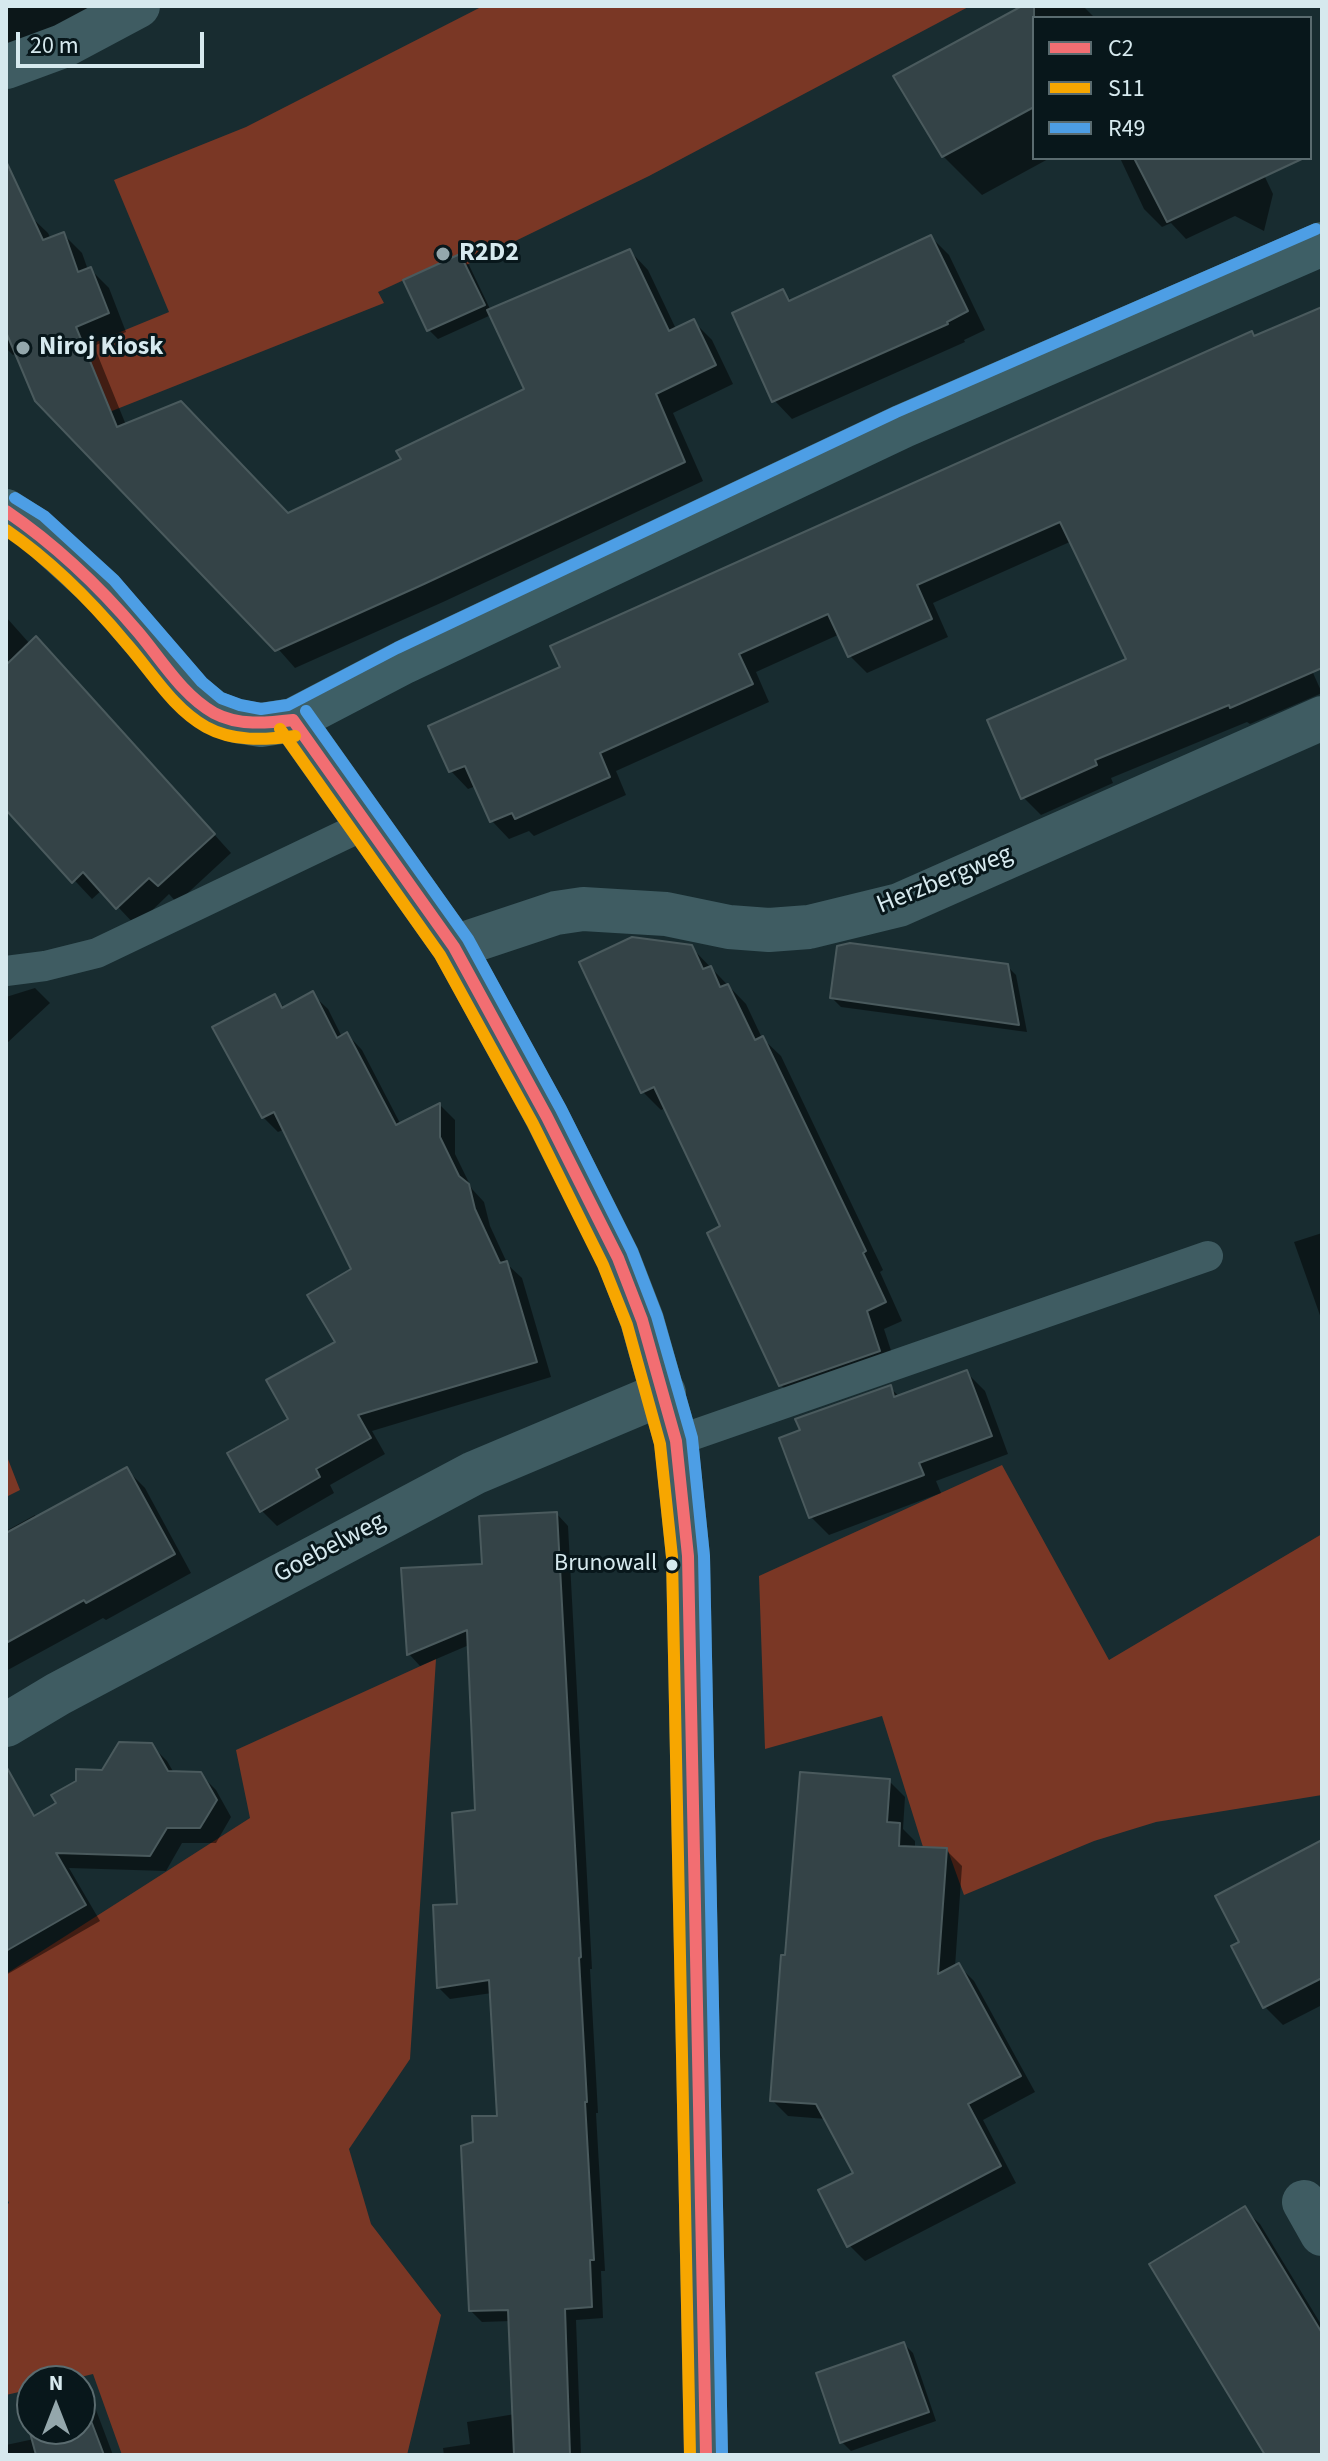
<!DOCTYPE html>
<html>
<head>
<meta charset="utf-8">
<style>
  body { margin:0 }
  #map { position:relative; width:1328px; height:2461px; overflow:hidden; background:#182c30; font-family:"Source Sans 3",sans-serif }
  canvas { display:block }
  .frame { position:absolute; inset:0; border:8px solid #d6e9ee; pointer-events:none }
  .legend { position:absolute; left:1032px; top:16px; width:280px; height:144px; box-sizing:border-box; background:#08171b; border:2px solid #5a6b6f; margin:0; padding:10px 14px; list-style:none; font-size:24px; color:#d6e9ee }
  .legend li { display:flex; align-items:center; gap:16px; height:40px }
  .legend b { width:40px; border:2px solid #5a6b6f }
  .north { position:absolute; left:16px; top:2365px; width:80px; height:80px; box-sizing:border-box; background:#08171b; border:2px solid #5a6b6f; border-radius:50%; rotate:0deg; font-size:22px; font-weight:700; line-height:32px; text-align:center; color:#d6e9ee }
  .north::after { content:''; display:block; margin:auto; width:28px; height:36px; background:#94a7ac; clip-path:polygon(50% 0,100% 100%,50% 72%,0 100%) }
  .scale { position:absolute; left:16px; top:32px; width:188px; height:36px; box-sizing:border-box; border:4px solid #d6e9ee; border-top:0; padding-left:10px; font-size:24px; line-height:28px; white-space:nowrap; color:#d6e9ee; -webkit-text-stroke:6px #08171b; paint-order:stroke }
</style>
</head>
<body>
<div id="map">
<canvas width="1328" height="2461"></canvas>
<div class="frame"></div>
<ul class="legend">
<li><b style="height:10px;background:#f26e72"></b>C2</li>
<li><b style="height:10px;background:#f7a600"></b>S11</li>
<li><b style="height:10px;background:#4d9ee5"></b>R49</li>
</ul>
<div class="north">N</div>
<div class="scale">20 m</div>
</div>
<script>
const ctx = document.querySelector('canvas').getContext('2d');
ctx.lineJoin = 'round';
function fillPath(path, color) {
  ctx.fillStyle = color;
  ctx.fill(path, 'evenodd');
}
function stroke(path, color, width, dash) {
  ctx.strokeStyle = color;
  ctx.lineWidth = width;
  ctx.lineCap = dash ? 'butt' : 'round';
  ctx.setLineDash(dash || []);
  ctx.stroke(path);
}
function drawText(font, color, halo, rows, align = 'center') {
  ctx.font = font + ' "Source Sans 3",sans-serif';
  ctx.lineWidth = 6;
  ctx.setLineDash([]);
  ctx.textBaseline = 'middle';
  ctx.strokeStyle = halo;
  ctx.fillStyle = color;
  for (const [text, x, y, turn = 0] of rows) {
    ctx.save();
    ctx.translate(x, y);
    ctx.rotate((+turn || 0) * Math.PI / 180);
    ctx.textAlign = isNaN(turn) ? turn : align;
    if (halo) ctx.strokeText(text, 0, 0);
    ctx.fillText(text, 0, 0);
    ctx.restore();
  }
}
const green = new Path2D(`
  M483 6H970L649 176 466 265 460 254 378 292 384 303 64 430 23 372 169 312 114 180 246 127Z
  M6 1454 20 1490 6 1497Z
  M1002 1465 1109 1660 1322 1534V1795L1156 1822 1094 1841 964 1895 947 1848 923 1847 882 1716 765 1749 759 1576Z
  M436 1659 410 2059 349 2149 371 2224 441 2315 407 2455H122L93 2374 64 2381H32V2389L6 2395V2205L9 2203 6 2196V1974L250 1818 236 1750Z`);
const shadow = new Path2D(`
  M6 6H100L6 48Z
  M1026 6H1083L1095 18H1034V158H1050L982 195 943 156Z
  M1120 158H1256L1273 194 1264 231 1235 216 1186 239 1171 223 1162 227 1144 209Z
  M29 215 48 233 51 239 63 234 82 253 88 270 90 269 109 288 126 332 94 346 126 425 288 515 404 460 526 390 491 315 438 339 429 330 460 256 469 265 491 311 630 251 648 270 676 329 693 321 712 340 733 384 673 413 703 481 443 602 295 668 17 353 13 355 6 348V224Z
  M931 237 949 255 985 330 964 340 965 342 792 419 774 400 783 292 793 302Z
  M1322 309V508L1266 568 1322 693 1250 724 1247 722 1111 778 1113 783 1041 815 1023 797 1129 660 1072 541 933 603 948 637 867 673 850 656 840 634 756 672 769 702 616 771 626 795 534 836 529 831 509 839 492 821 476 786 468 789 451 771 563 668 1255 338Z
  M6 617 30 644 54 657 231 853 177 903 169 894 136 926 102 890 92 899 6 807Z
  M691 947 746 1004 762 1038 781 1056 883 1270 880 1272 902 1321 884 1329 897 1369 799 1403 781 1385 722 1227 666 1108 661 1110 643 1092Z
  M1007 966 1016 975 1027 1032 841 1007 832 998Z
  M35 988 50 1003 6 1044V997Z
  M312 994 328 1009 342 1037 347 1034 362 1050 401 1125 440 1105 455 1120V1154L472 1189 484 1202 490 1226 508 1265 522 1278 551 1377 372 1431 385 1454 330 1485 334 1493 277 1526 261 1510 291 1420 337 1342 354 1270 285 1129 278 1132 263 1117 274 997 285 1008Z
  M1322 1233V1321L1294 1242Z
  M966 1372 985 1391 1008 1454 936 1481 941 1493 829 1535 811 1517 890 1388 900 1397Z
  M126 1469 145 1488 191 1573 106 1620 103 1618 6 1671V1531L35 1515 37 1518Z
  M557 1514 568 1526 592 1969H590L598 2113H596L605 2271H601L603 2318 576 2320 581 2455H444L443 2448 470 2444 467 2422 515 2414 511 2321 482 2322 470 2310 475 2144 499 2118 492 1993 450 1999 439 1988 459 1906 477 1812 469 1645 420 1666 409 1654 403 1570 484 1566Z
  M151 1745 167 1761 174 1773 200 1774 216 1790 231 1817 216 1843H182L166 1871 69 1868 100 1921 6 1975V1835L58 1804 103 1772Z
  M889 1781 905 1797 903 1829 915 1841V1849L946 1850 962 1866 955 1967 958 1965 974 1981 1035 2092 983 2120 1016 2183 865 2261 849 2245 856 2174 826 2119 788 2116 772 2100 787 1958Z
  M1322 1842V2005L1283 2025 1265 2007 1234 1947 1241 1942Z
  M1244 2209 1260 2224 1322 2326V2455H1267Z
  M904 2344 913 2353 936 2421 851 2451 842 2442 818 2374Z
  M80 2394 96 2410 113 2455H6V2445L34 2439 26 2408 32 2407V2429H80Z`);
const building = new Path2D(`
  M1022 6H1034V107L942 157 893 76Z
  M1134 158H1304L1167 222Z
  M6 161 43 240 64 232 78 272 91 267 109 313 76 327 117 427 181 401 288 513 401 459 396 451 524 389 487 310 630 249 669 331 694 319 716 365 656 394 685 462 424 584 275 651 35 401 6 332Z
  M931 235 968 311 947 322 948 324 772 402 732 313 783 289 789 301Z
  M460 254 485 305 427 331 403 280Z
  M1322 307V668L1230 708 1229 705 1095 760 1097 765 1021 799 987 720 1126 659 1060 522 917 585 932 619 848 657 828 614 739 654 753 684 600 753 610 777 515 819 512 813 490 822 465 766 449 772 428 726 560 667 550 646 1252 331 1254 336Z
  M36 636 215 834 158 886 149 878 116 909 83 872 72 883 6 810V665Z
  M632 937 692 945 703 969 711 966 720 987 728 984 755 1040 763 1036 866 1251 863 1253 886 1302 867 1311 880 1351 779 1386 707 1233 720 1226 654 1087 641 1093 579 962Z
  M850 943 1008 964 1019 1025 830 998 837 946Z
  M313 991 337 1038 347 1032 396 1125 440 1103V1137L459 1176 469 1184 475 1209 500 1263 507 1261 537 1362 358 1415 371 1438 316 1469 320 1477 260 1512 227 1453 288 1419 266 1380 335 1342 307 1295 351 1269 274 1112 262 1118 212 1027 275 994 282 1008Z
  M967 1370 992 1436 919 1463 924 1475 809 1518 779 1438 800 1430 795 1419 891 1385 894 1397Z
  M127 1467 175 1554 86 1603 84 1600 6 1643V1533Z
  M557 1512 581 1957 579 1958 587 2102H585L594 2260H590L592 2307 565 2309 570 2455H514L508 2310 469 2311 461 2146 473 2142 472 2116H497L489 1980 437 1988 433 1905 457 1904 452 1813 475 1810 467 1630 407 1655 401 1568 482 1564 479 1516Z
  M119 1742 152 1743 168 1771 201 1772 217 1800 200 1828H167L150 1856 56 1853 86 1905 6 1951V1766L34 1816 56 1803 51 1795 76 1781V1769L102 1770Z
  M800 1772 890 1779 887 1822 900 1823 899 1846 947 1848 938 1974 959 1963 1021 2076 968 2104 1001 2166 847 2247 818 2190 853 2173 816 2104 770 2101 781 1955H785Z
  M1322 1840V1978L1263 2008 1231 1946 1239 1942 1215 1896Z
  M1245 2206 1322 2333V2455H1265L1149 2264Z
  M904 2342 929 2412 840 2443 816 2373Z
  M80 2392 104 2455H36L23 2407 32 2405V2429H80Z`);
const lane = new Path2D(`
  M6 971 45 966 97 953 367 824
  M676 1441 1208 1256`);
const street = new Path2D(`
  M6 67 63 46 138 6
  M454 947 556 913 583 909 666 914 729 927 769 930 809 927 899 905 1322 718
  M6 1725 58 1694 474 1473 664 1393
  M1304 2202 1322 2234`);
const secondary = new Path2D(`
  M6 511 34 529 103 592 191 694 213 712 236 721 261 725 293 720 404 662 903 426 1322 244
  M293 720 454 947 547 1117 618 1258 642 1320 676 1441 688 1556 706 2455`);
const bus1 = new Path2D(`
  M6 511C56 545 99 586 138 632 161 659 182 695 214 713 238 726 267 723 293 720
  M293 720 454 947 547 1117 618 1258 642 1320 676 1441 688 1556 706 2455`);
const bus2 = new Path2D(`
  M6 530C51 561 91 601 126 643 151 671 172 708 206 727 233 742 265 740 295 736
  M280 729 440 955 533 1124 603 1265 627 1325 660 1444 672 1557 690 2455`);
const bus3 = new Path2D(`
  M15 498 44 516 114 580 202 682 221 698 240 705 261 709 288 705 397 648 896 412 1316 229
  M306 711 468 939 561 1109 632 1251 657 1316 692 1438 704 1556 722 2455`);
const markers = [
  [443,254,8,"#94a7ac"],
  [23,348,8,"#94a7ac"],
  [672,1565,7,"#d6e9ee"]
];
const busNames = [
  ["Brunowall",657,1565]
];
const poiNames = [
  ["R2D2",459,254],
  ["Niroj Kiosk",39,348]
];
const streetNames = [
  ["Herzbergweg",945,881,-22],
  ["Goebelweg",330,1549,-28]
];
fillPath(green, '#7a3725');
fillPath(shadow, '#0007');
fillPath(building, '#344347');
stroke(building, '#4a5a5d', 2);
stroke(lane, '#3f5c62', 30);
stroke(street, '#3f5c62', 44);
stroke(secondary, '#3e5f66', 44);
stroke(bus1, '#f26e72', 12);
stroke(bus2, '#f7a600', 12);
stroke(bus3, '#4d9ee5', 12);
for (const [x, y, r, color] of markers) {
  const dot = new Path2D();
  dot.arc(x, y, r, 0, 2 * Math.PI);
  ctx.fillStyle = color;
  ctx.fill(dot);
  stroke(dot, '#08171b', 3);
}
drawText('24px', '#d6e9ee', '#08171b', busNames, 'right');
drawText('bold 26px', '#d6e9ee', '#08171b', poiNames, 'left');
drawText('26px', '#d6e9ee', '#08171b', streetNames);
</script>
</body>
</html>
